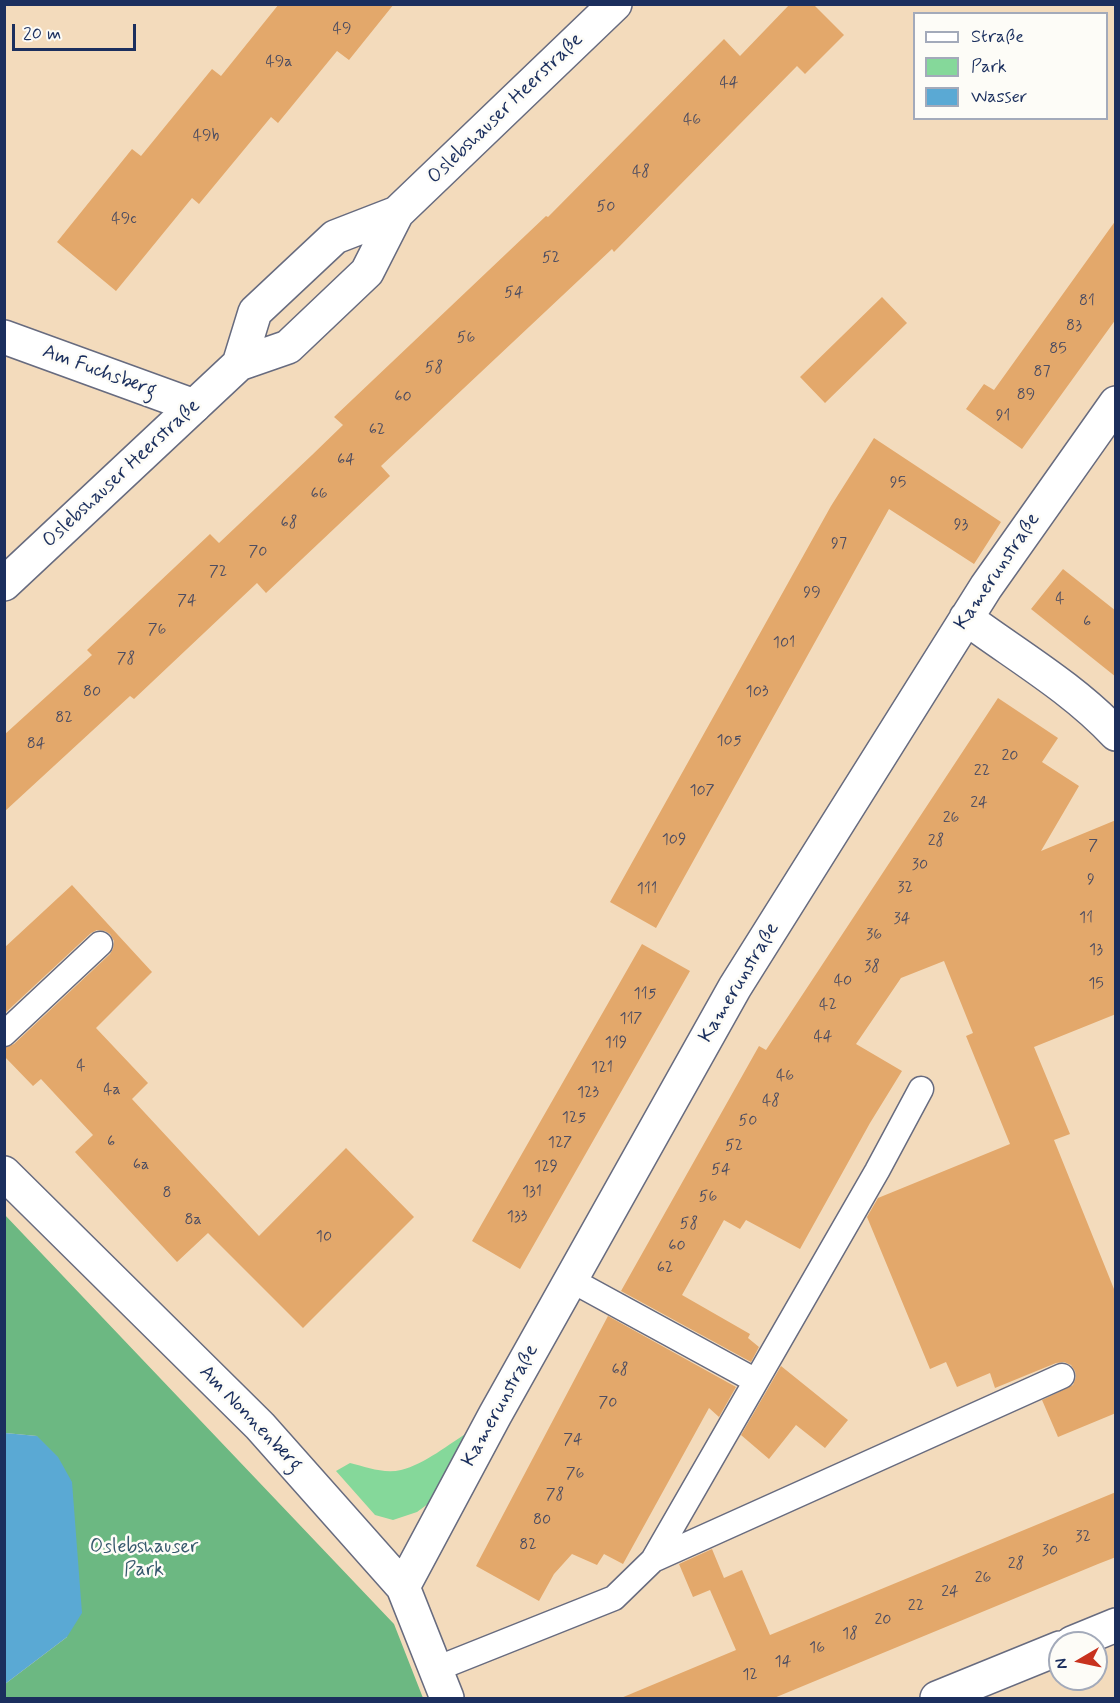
<!DOCTYPE html>
<html>
<head>
<meta charset="utf-8">
<style>
  body { margin:0 }
  #map { position:relative; width:1120px; height:1703px; overflow:hidden; background:#f3dbbc; font-family:Mynerve,sans-serif }
  canvas { display:block }
  .frame { position:absolute; inset:0; border:6px solid #1b2f5e; pointer-events:none }
  .legend { position:absolute; left:913px; top:12px; width:195px; height:108px; box-sizing:border-box; background:#fdfcf7; border:2px solid #a3aaba; margin:0; padding:8px 10px; list-style:none; font-size:18px; color:#1b2f5e }
  .legend li { display:flex; align-items:center; gap:12px; height:30px }
  .legend b { width:30px; border:2px solid #a3aaba }
  .north { position:absolute; left:1048px; top:1631px; width:60px; height:60px; box-sizing:border-box; background:#fdfcf7; border:2px solid #a3aaba; border-radius:50%; rotate:261deg; font-size:16px; font-weight:700; line-height:24px; text-align:center; color:#1b2f5e }
  .north::after { content:''; display:block; margin:auto; width:21px; height:27px; background:#c8321e; clip-path:polygon(50% 0,100% 100%,50% 72%,0 100%) }
  .scale { position:absolute; left:12px; top:24px; width:124px; height:27px; box-sizing:border-box; border:3px solid #1b2f5e; border-top:0; padding-left:8px; font-size:18px; line-height:21px; white-space:nowrap; color:#1b2f5e; -webkit-text-stroke:4px #fdfcf7; paint-order:stroke }
</style>
</head>
<body>
<div id="map">
<canvas width="1120" height="1703"></canvas>
<div class="frame"></div>
<ul class="legend">
<li><b style="height:8px;background:#fff"></b>Straße</li>
<li><b style="height:16px;background:#85d89a"></b>Park</li>
<li><b style="height:16px;background:#5aa9d4"></b>Wasser</li>
</ul>
<div class="north">N</div>
<div class="scale">20 m</div>
</div>
<script>
const ctx = document.querySelector('canvas').getContext('2d');
ctx.lineJoin = 'round';
function fillPath(path, color) {
  ctx.fillStyle = color;
  ctx.fill(path, 'evenodd');
}
function stroke(path, color, width, dash) {
  ctx.strokeStyle = color;
  ctx.lineWidth = width;
  ctx.lineCap = dash ? 'butt' : 'round';
  ctx.setLineDash(dash || []);
  ctx.stroke(path);
}
function drawText(font, color, halo, rows, align = 'center') {
  ctx.font = font + ' Mynerve,sans-serif';
  ctx.lineWidth = 5;
  ctx.setLineDash([]);
  ctx.textBaseline = 'middle';
  ctx.strokeStyle = halo;
  ctx.fillStyle = color;
  for (const [text, x, y, turn = 0] of rows) {
    ctx.save();
    ctx.translate(x, y);
    ctx.rotate((+turn || 0) * Math.PI / 180);
    ctx.textAlign = isNaN(turn) ? turn : align;
    if (halo) ctx.strokeText(text, 0, 0);
    ctx.fillText(text, 0, 0);
    ctx.restore();
  }
}
const green = new Path2D(`
  M470 1431 436 1498 417 1512 393 1520 375 1515 336 1471 350 1463C366 1467 384 1474 401 1470 425 1464 449 1444 470 1431Z`);
const forest = new Path2D(`
  M4 1214 394 1624 423 1698H5V1684L67 1637 37 1436 5 1433Z`);
const water = new Path2D(`
  M5 1433 37 1436 58 1457 72 1482 82 1613 67 1637 5 1684Z`);
const building = new Path2D(`
  M279 4H394L349 60 337 51 278 123 271 117 199 204 192 198 116 291 57 242 132 149 141 156 212 69 221 76Z
  M790 4H813L844 35 805 74 797 66 614 252 612 249 381 466 390 476 266 593 257 583 134 699 130 696 4 812V735L92 655 87 650 210 534 219 543 312 455 343 425 334 417 546 216 548 217 724 39 740 56Z
  M1116 220V319L1022 449 966 409 984 384 994 390Z
  M882 297 907 323 825 403 800 377Z
  M874 438 1001 522 974 564 889 509 656 928 610 902 831 506Z
  M1063 569 1116 611V677L1031 609Z
  M998 698 1058 738 1042 762 1079 786 1041 851 1116 820V1014L1034 1047 1070 1134 1054 1140 1116 1294V1413L1058 1437 1042 1400 1073 1385 1076 1377 1075 1371 1071 1365 1064 1362 1056 1363 995 1388 990 1373 957 1387 946 1362 930 1369 867 1217 878 1198 1010 1144 966 1036 973 1033 944 961 901 978 856 1044 902 1071 870 1123 800 1249 746 1220 740 1229 724 1220 682 1295 750 1334 748 1338 759 1347 751 1362 621 1291 759 1046 766 1050Z
  M72 885 152 972 96 1028 148 1083 132 1099 259 1236 346 1148 414 1217 303 1328 208 1233 177 1262 75 1152 93 1135 41 1079 33 1086 4 1056V1048L14 1044 110 954 113 949 114 941 110 934 105 931 97 930 91 933 4 1014V948Z
  M642 944 690 971 520 1269 472 1241Z
  M608 1316 736 1387 719 1417 709 1408 623 1564 604 1554 597 1565 572 1554 554 1574 539 1601 476 1566Z
  M781 1366 848 1420 825 1448 796 1425 769 1459 741 1435Z
  M1116 1492V1557L1098 1564 774 1698H621L736 1650 710 1590 693 1597 679 1564 712 1549 724 1578 742 1570 770 1635Z`);
const lane = new Path2D(`
  M4 1034 100 944
  M571 1280 756 1381
  M653 1560 1062 1376
  M436 1669 614 1598 653 1560 877 1171 921 1089`);
const street = new Path2D(`
  M4 337 194 406
  M966 618C1016 655 1073 688 1116 734
  M4 1173 260 1426 403 1587 447 1698
  M403 1587 495 1415 735 987 986 587 1116 403
  M1072 1643 1116 1625
  M937 1698 1060 1648`);
const secondary = new Path2D(`
  M239 364 255 312 335 237 397 213
  M4 584 239 364 288 347 367 272 397 213 615 4`);
const numberNames = [
  ["49",342,30],
  ["49a",279,63],
  ["44",729,84],
  ["46",692,121],
  ["49b",206,137],
  ["48",641,173],
  ["50",606,208],
  ["49c",124,220],
  ["52",551,259],
  ["54",514,294],
  ["81",1087,302],
  ["83",1074,327],
  ["56",466,339],
  ["85",1058,350],
  ["58",434,369],
  ["87",1042,373],
  ["89",1026,396],
  ["60",403,398],
  ["91",1003,417],
  ["62",377,431],
  ["64",346,461],
  ["95",898,484],
  ["66",319,495],
  ["68",289,524],
  ["93",961,526],
  ["97",839,545],
  ["70",258,553],
  ["72",218,573],
  ["99",812,594],
  ["4",1060,600],
  ["74",187,602],
  ["6",1087,623],
  ["76",157,631],
  ["101",784,644],
  ["78",126,660],
  ["80",92,693],
  ["103",757,693],
  ["82",64,719],
  ["105",729,742],
  ["84",36,745],
  ["20",1010,757],
  ["22",982,772],
  ["107",702,792],
  ["24",979,804],
  ["26",951,819],
  ["109",674,841],
  ["28",936,842],
  ["7",1093,847],
  ["30",920,866],
  ["9",1091,881],
  ["32",905,889],
  ["111",647,890],
  ["11",1086,919],
  ["34",902,920],
  ["36",874,936],
  ["13",1096,951],
  ["38",872,968],
  ["40",843,982],
  ["15",1096,985],
  ["115",645,995],
  ["42",828,1006],
  ["117",631,1020],
  ["44",823,1038],
  ["119",616,1044],
  ["4",81,1067],
  ["121",602,1069],
  ["46",785,1077],
  ["4a",112,1091],
  ["123",588,1094],
  ["48",771,1102],
  ["125",574,1119],
  ["50",748,1122],
  ["6",111,1143],
  ["127",560,1144],
  ["52",734,1147],
  ["6a",141,1166],
  ["129",546,1168],
  ["54",721,1171],
  ["131",532,1193],
  ["8",167,1194],
  ["56",708,1198],
  ["133",517,1218],
  ["8a",193,1221],
  ["58",689,1225],
  ["10",324,1238],
  ["60",677,1247],
  ["62",665,1269],
  ["68",620,1371],
  ["70",608,1404],
  ["74",573,1441],
  ["76",575,1475],
  ["78",555,1496],
  ["80",542,1521],
  ["32",1083,1538],
  ["82",528,1546],
  ["30",1050,1552],
  ["28",1016,1565],
  ["26",983,1579],
  ["24",950,1593],
  ["22",916,1607],
  ["20",883,1621],
  ["18",850,1635],
  ["16",817,1649],
  ["14",783,1663],
  ["12",750,1676]
];
const streetNames = [
  ["Oslebshauser Heerstraße",506,109,-44],
  ["Am Fuchsberg",99,372,20],
  ["Oslebshauser Heerstraße",122,474,-43],
  ["Kamerunstraße",998,572,-56],
  ["Kamerunstraße",740,983,-59],
  ["Kamerunstraße",501,1406,-61],
  ["Am Nonnenberg",250,1419,46]
];
const parkNames = [
  ["Oslebshauser",144,1548],
  ["Park",144,1571]
];
fillPath(green, '#85d89a');
fillPath(forest, '#6cb882');
fillPath(water, '#5aa9d4');
fillPath(building, '#e3a86b');
stroke(lane, '#676b7f', 27);
stroke(street, '#676b7f', 36);
stroke(secondary, '#676b7f', 36);
stroke(lane, '#fff', 24);
stroke(street, '#fff', 33);
stroke(secondary, '#fff', 33);
drawText('16px', '#4d4d61', null, numberNames);
drawText('20px', '#1b2f5e', '#fdfcf7', streetNames);
drawText('20px', '#36596d', '#fdfcf7', parkNames);
</script>
</body>
</html>
